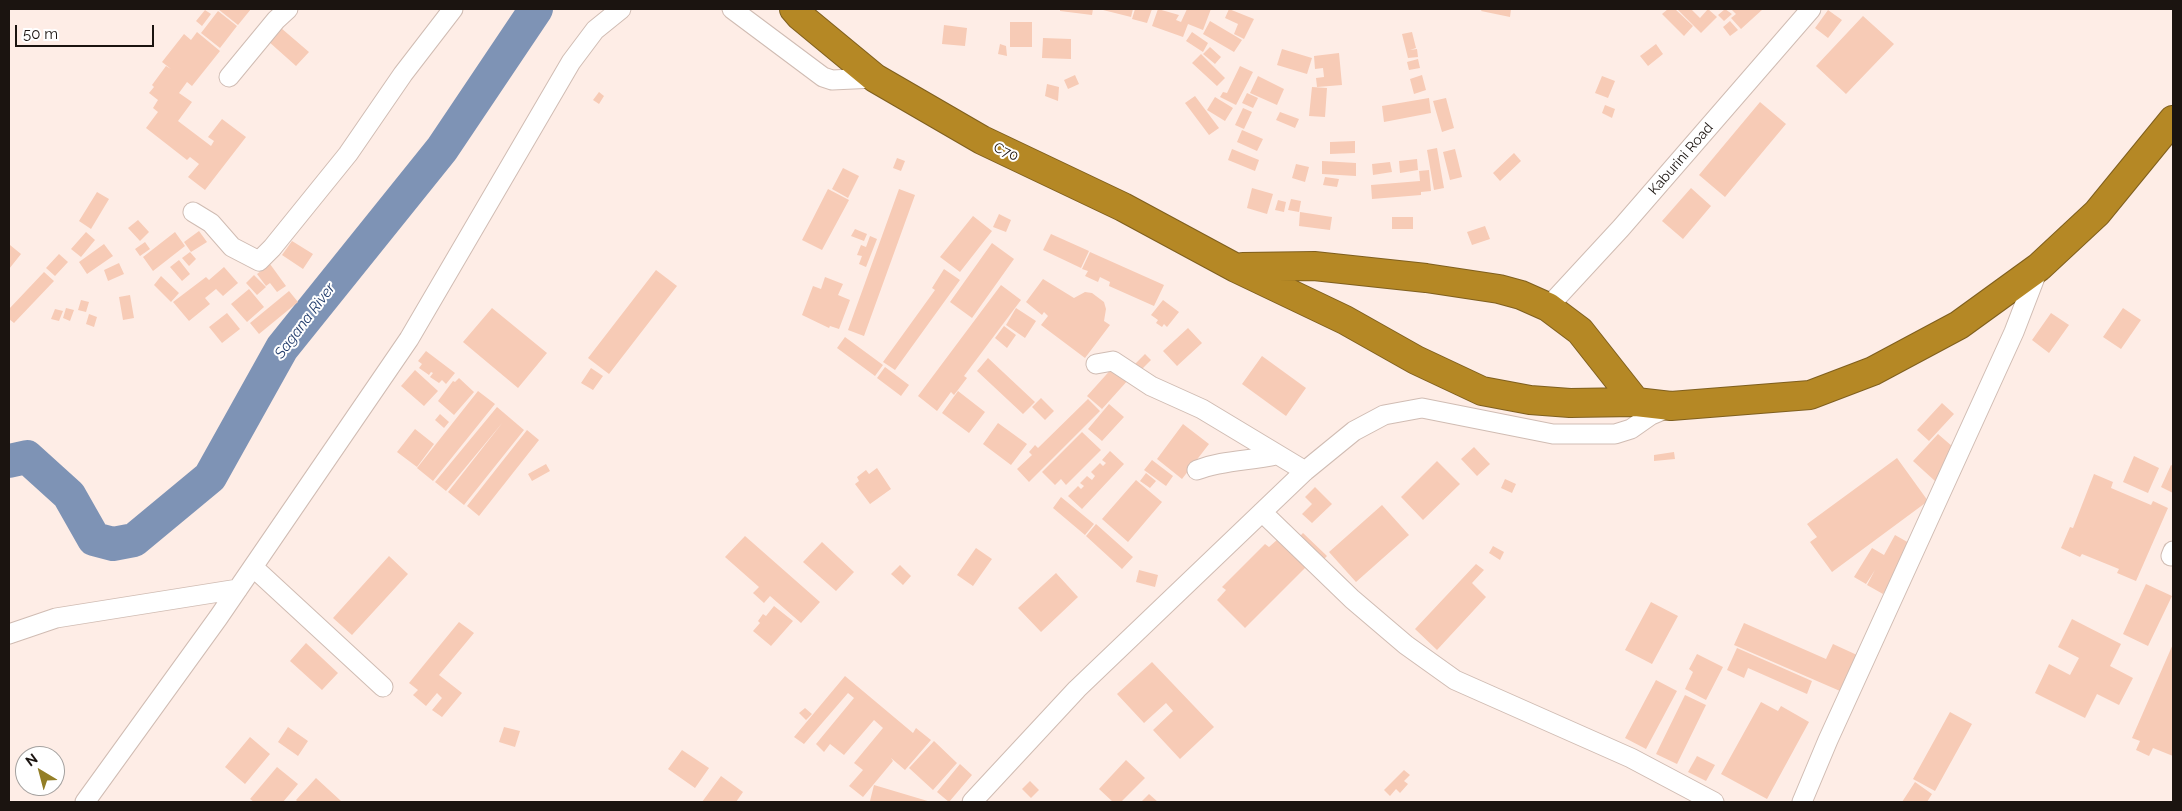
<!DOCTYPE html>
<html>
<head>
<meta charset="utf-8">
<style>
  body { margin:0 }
  #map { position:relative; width:2182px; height:811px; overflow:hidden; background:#feede6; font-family:Raleway,sans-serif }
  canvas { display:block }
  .frame { position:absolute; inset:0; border:10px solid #1b1410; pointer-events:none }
  .north { position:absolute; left:15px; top:746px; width:50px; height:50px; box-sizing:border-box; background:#fff; border:1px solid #a4a19f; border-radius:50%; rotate:323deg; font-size:14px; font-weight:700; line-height:20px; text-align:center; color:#1b1410 }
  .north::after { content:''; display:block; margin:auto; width:18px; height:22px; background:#937e26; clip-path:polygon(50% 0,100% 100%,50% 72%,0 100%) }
  .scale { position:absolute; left:15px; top:25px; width:139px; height:22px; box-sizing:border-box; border:2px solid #1b1410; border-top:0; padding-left:6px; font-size:15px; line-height:18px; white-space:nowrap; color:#1b1410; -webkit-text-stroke:4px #fff; paint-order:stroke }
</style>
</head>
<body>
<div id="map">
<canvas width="2182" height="811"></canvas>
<div class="frame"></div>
<div class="north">N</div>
<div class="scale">50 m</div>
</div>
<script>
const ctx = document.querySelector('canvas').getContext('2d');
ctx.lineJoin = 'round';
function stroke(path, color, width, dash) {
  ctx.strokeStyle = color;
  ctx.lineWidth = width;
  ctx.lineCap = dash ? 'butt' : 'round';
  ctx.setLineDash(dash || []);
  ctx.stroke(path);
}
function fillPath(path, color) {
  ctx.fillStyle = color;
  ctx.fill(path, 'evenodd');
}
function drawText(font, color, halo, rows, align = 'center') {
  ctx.font = font + ' Raleway,sans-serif';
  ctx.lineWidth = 4;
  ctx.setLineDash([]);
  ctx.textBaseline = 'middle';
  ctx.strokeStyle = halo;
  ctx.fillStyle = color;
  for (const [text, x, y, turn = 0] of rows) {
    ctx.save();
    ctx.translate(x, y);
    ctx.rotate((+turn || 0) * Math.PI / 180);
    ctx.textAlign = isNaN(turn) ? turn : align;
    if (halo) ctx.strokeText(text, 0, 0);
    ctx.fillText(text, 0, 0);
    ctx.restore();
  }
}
const river = new Path2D(`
  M9 461 27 457 69 495 94 539 113 544 134 540 210 477 282 348 442 149 536 9`);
const building = new Path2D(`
  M218 9H251L238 25Z
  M1060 9H1093L1092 15 1060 11Z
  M1099 9H1133L1131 17Z
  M1135 9H1152L1147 23 1132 19Z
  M1158 9 1179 15 1176 20 1181 22 1187 9H1211L1203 30 1188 24 1183 37 1152 26Z
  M1229 9 1254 19 1244 39 1234 34 1238 24 1225 18Z
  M1482 9H1511L1510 17 1481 11Z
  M1668 9H1675L1693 26 1684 36 1662 14Z
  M1677 9H1691L1700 18 1708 9 1717 17 1701 33Z
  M1725 9 1732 14 1724 21 1718 15Z
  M1731 9H1763L1741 29 1731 18 1736 14Z
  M205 10 211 14 202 26 196 21Z
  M1828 10 1842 20 1828 38 1815 28Z
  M218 11 237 26 220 48 201 33Z
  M1863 16 1894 44 1846 94 1816 66Z
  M1210 21 1242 40 1234 52 1203 34Z
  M1730 21 1738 30 1730 36 1723 27Z
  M1010 22H1032V47H1010Z
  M944 25 967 28 965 46 942 44Z
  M281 28 309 52 296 66 268 41Z
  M197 32 220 51 192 86 187 82 179 93 192 102 178 121 211 146 214 141 208 137 222 119 246 137 205 190 188 177 199 164 190 157 187 160 146 128 158 112 153 108 158 100 149 93 154 87 152 85 166 66 171 69 162 62 184 34 191 40Z
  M1192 32 1208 43 1203 52 1186 41Z
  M1412 32 1416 48 1410 50 1417 49 1418 57 1408 58 1402 34Z
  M1043 38 1071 39V59L1042 58Z
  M1000 44 1006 46 1007 56 998 54Z
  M1656 44 1663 54 1648 66 1640 56Z
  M1210 47 1221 57 1215 64 1203 54Z
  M1282 49 1312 58 1307 74 1277 65Z
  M1339 53 1342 85 1317 87 1316 78 1324 77 1323 68 1315 69 1314 56Z
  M1201 54 1225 78 1217 86 1192 63Z
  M1418 59 1420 68 1409 70 1407 62Z
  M1240 66 1253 72 1236 105 1220 97 1223 92 1227 93Z
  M1075 75 1079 84 1068 89 1064 80Z
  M1422 75 1426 90 1414 94 1410 79Z
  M1258 76 1284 89 1277 105 1250 93Z
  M1602 76 1615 81 1608 98 1595 93Z
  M1047 84 1059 87 1058 101 1045 96Z
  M1312 87 1327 88 1325 117 1309 116Z
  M599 92 604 96 599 104 593 100Z
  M1247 93 1258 98 1253 108 1242 103Z
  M1195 96 1219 128 1209 135 1185 103Z
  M1215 97 1233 108 1225 121 1207 110Z
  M1429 98 1431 113 1384 122 1382 106Z
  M1446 98 1454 128 1442 132 1433 101Z
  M1760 102 1786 124 1725 197 1699 175Z
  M1605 105 1615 109 1612 118 1602 113Z
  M1243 108 1252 112 1244 129 1235 125Z
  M1280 112 1299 119 1295 128 1276 120Z
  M1242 130 1263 139 1257 151 1237 142Z
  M1355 141V153L1330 154V142Z
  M1437 148 1444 188 1434 190 1427 150Z
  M1232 149 1259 160 1255 171 1228 160Z
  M1455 149 1462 177 1450 180 1443 152Z
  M1514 153 1521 161 1500 181 1493 173Z
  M897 158 905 161 901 171 893 168Z
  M1417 159 1418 170 1400 173 1399 161Z
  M1322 161 1356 163V176L1322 174Z
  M1390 162 1392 172 1373 175 1372 164Z
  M1296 164 1309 167 1305 182 1292 178Z
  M843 168 859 176 848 198 832 189Z
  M1429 170 1431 191 1421 192V195L1372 199 1371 185 1420 181 1419 171Z
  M1325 177 1339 179 1337 187 1323 185Z
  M1252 188 1273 194 1267 214 1247 208Z
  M1691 188 1711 206 1683 239 1662 221Z
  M828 189 849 200 822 250 802 240Z
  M899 189 915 195 864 336 848 330Z
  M97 192 109 199 91 229 79 221Z
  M1291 199 1301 201 1299 212 1288 210Z
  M1278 200 1286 202 1284 212 1275 210Z
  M1300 212 1332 217 1330 230 1299 226Z
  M999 214 1011 220 1006 232 993 227Z
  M973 216 992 231 960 272 940 257Z
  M1392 217H1413V229H1392Z
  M138 220 149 232 140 241 128 228Z
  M1485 226 1490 239 1472 245 1467 232Z
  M855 229 867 234 864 241 851 236Z
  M199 231 207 242 191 252 184 242Z
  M86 232 95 240 81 257 71 249Z
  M175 232 185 246 153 271 143 257Z
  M1051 234 1089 251 1081 268 1043 250Z
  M870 236 877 239 866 267 859 264 862 256 857 255 861 245 866 247Z
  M292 241 313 254 303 269 282 255Z
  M145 242 150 249 140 256 135 249Z
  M992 243 1014 259 972 318 950 302Z
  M104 244 113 256 87 274 79 262Z
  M10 245 21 254 9 269V246Z
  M190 252 196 259 189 266 182 258Z
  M1090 252 1164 285 1154 306 1109 286 1110 282 1100 277 1098 282 1085 276 1088 271 1082 269Z
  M59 254 68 262 55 276 46 268Z
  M179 260 190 274 182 281 170 267Z
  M119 263 124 274 108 281 104 270Z
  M270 264 286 286 277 292 270 283 266 286 257 274Z
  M224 267 238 283 223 296 216 289 205 298 210 304 189 321 173 302 206 277 209 280Z
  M944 269 960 280 895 370 883 362 935 290 932 288Z
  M656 270 677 286 609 374 588 358Z
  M44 272 54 281 14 323 9 319V309Z
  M254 275 266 287 257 295 246 283Z
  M161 276 179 293 171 302 154 285Z
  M825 277 843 284 838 295 850 300 839 329 830 326 829 328 802 315 813 286 821 289Z
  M1043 279 1074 298 1085 292 1092 293 1104 302 1106 309 1104 321 1110 325 1085 358 1041 325 1048 316 1044 312 1042 315 1026 302Z
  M1001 285 1021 300 964 376 967 378 954 395 951 392 937 411 918 396Z
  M249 289 264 307 247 322 231 304Z
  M289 291 298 302 259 334 250 323Z
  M130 295 134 318 123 320 119 297Z
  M81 300 89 302 86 312 78 310Z
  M1163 300 1179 312 1167 327 1164 324 1162 327 1156 323 1158 320 1151 315Z
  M66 308 74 310 70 321 63 318Z
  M492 308 547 353 518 388 463 342Z
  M1016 308 1036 321 1025 338 1006 325Z
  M2123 308 2141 320 2121 349 2103 337Z
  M55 309 63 311 59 321 51 319Z
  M227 313 240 329 222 343 209 327Z
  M2051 313 2069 325 2049 353 2032 340Z
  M89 314 97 317 94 327 86 324Z
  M1004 326 1016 335 1007 348 995 338Z
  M1188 328 1202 343 1177 366 1163 351Z
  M845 337 883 365 875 376 837 348Z
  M426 351 455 373 446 384 442 380 439 383 430 377 433 373 431 372 429 375 419 368 422 364 418 361Z
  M1145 354 1151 360 1140 371 1134 365Z
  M1262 356 1306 388 1286 416 1242 384Z
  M988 358 1035 402 1023 414 977 371Z
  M1114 366 1129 379 1102 409 1087 396Z
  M885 367 909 385 901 396 877 378Z
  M591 368 603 376 593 390 581 383Z
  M415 370 438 391 424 406 401 386Z
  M459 378 474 392 454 415 438 401 453 381 455 382Z
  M478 391 495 404 433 481 417 468Z
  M958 391 985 412 969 433 942 413Z
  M1041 398 1054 411 1045 420 1032 407Z
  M1088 399 1100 411 1029 482 1017 469 1032 455 1029 452 1035 445 1038 448Z
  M1942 403 1954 414 1929 441 1917 430Z
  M1109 404 1124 417 1102 441 1088 429Z
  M497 407 524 430 464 505 448 492 503 422 446 491 435 482Z
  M440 414 449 422 444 428 435 420Z
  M998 423 1027 444 1011 465 983 444Z
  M1183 424 1209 444 1182 479 1157 459Z
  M415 429 434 444 417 467 397 452Z
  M527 430 539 440 479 516 467 506Z
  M1082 432 1101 450 1066 485 1061 479 1055 485 1042 472Z
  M1938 434 1953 447 1935 481 1913 461Z
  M1474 447 1490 464 1477 476 1461 459Z
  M1110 451 1124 464 1082 509 1068 496 1078 486 1081 489 1084 486 1080 483 1087 476 1092 480 1095 476 1091 472 1100 463 1103 466 1106 463 1102 460Z
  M1674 452 1675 459 1654 461V455Z
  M2134 456 2159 468 2148 493 2123 482Z
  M1897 458 1928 501 1832 572 1810 542 1817 537 1807 524Z
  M1152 460 1173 476 1166 486 1144 470Z
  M1437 461 1460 484 1423 520 1401 497Z
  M546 464 550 471 532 481 528 474Z
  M2171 465 2173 466V493L2161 487Z
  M877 468 891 489 870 504 855 484 859 481 857 477 866 470 869 474Z
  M1146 473 1156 481 1150 488 1140 481Z
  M2094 474 2113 482 2111 488 2151 505 2153 501 2168 508 2136 581 2117 573 2119 569 2082 554 2080 557 2061 548 2070 527 2073 528Z
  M1505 479 1516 484 1512 493 1501 488Z
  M1136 480 1162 502 1128 542 1102 519Z
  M1315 487 1332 504 1312 523 1302 514 1312 504 1305 497Z
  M1061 497 1094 524 1085 535 1053 508Z
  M1382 505 1409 535 1356 582 1329 552Z
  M1096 524 1133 557 1122 569 1086 536Z
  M1303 533 1327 556 1321 562 1297 539Z
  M1895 535 1911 544 1883 594 1867 585 1875 570 1866 584 1854 577 1872 548 1884 555Z
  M745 536 820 602 801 623 770 596 764 603 753 593 759 587 725 557Z
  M1278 539 1306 567 1245 628 1217 600 1226 590 1222 587 1265 544 1269 547Z
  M822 542 854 572 836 591 803 562Z
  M1493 546 1504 552 1500 560 1489 553Z
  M976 548 992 559 973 586 957 575Z
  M389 556 408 574 352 635 333 618Z
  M1476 564 1484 570 1472 583 1486 597 1437 650 1415 629Z
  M900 565 911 576 903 585 891 574Z
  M1139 570 1158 575 1155 587 1136 582Z
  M1056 573 1078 597 1041 632 1018 608Z
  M2146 584 2172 596 2148 646 2123 634Z
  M1651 602 1678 616 1652 664 1625 650Z
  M774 606 793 621 771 646 753 631 760 623 758 621 763 614 766 616Z
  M2072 619 2121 644 2110 666 2133 678 2119 705 2097 694 2085 718 2035 693 2049 664 2070 675 2079 658 2058 647Z
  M459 622 474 633 439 675 462 693 442 717 432 710 442 698 437 693 426 706 413 695 418 690 409 683Z
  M1744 623 1826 659 1833 644 1857 655 1840 691 1734 645Z
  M306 643 338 673 322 690 290 661Z
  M2173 644V756L2153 748 2149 756 2136 750 2140 741 2132 738Z
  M1737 648 1812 681 1807 694 1748 668 1744 678 1727 670Z
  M1697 654 1723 667 1706 700 1685 689 1693 672 1689 669Z
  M1152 662 1214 727 1180 759 1153 730 1173 711 1166 703 1144 723 1117 694Z
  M845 676 913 733 916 728 931 740 905 770 891 758 893 761 863 797 849 786 863 770 854 763 883 728 874 720 844 755 830 744 824 752 816 744 854 698 848 693 804 744 794 737Z
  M1656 680 1677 691 1646 749 1625 738Z
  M1685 695 1706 705 1677 764 1656 754Z
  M1761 702 1778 711 1781 706 1809 722 1767 799 1721 774Z
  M805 708 812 714 806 720 799 713Z
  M1950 712 1972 724 1935 791 1913 779Z
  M288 727 308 741 298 756 278 742Z
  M504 727 520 731 515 747 499 742Z
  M250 737 270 754 245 784 225 767Z
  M934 741 957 763 933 790 909 768Z
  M682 750 709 768 695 788 668 769Z
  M1697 756 1715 765 1706 781 1688 772Z
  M1126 760 1145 778 1121 802H1113L1099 789Z
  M960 764 972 775 949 802 937 792Z
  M277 767 298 784 283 802H254L250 799Z
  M1404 770 1410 775 1404 781 1408 784 1400 793 1396 789 1390 796 1384 790Z
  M721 776 743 792 736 802H702Z
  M316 778 341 801 340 802H298L296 800Z
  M1030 781 1039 790 1031 798 1022 789Z
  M1915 782 1932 794 1927 802H1902Z
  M874 785 931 802 870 801Z
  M1149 794 1158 802H1141Z`);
const minor = new Path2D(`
  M732 9 823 77 832 80 875 78
  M229 77 276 20 288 9
  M193 212 211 223 232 247 259 261 272 248 348 154 403 74 453 9
  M1548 307 1621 228 1811 9
  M1096 364 1113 361 1151 386 1202 409 1305 471
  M1197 470C1223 460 1249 461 1276 455
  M1262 512 1352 599 1406 645 1455 680 1631 758 1714 802
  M2171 556 2173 551
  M253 567 383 687
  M9 634 56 618 238 589
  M85 802 218 618 409 339 571 62 595 30 621 9
  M972 802 1077 689 1305 471 1354 431 1384 415 1422 408 1553 434H1615L1631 429 1651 415 1670 407
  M1802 802 1828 740 2014 332 2039 267`);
const highway = new Path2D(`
  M794 9 800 16 875 78 982 140 1123 207 1236 268 1345 320 1416 360 1482 391 1530 400 1570 403 1636 402 1671 406 1810 395 1873 371 1959 325 2039 267 2097 213 2173 120
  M1243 267 1314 266 1426 278 1499 289 1521 295 1548 307 1580 331 1636 402`);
const streetNames = [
  ["C70",1006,152,25],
  ["Kaburini Road",1681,159,-49]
];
const waterNames = [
  ["Sagana River",305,321,-53]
];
stroke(river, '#7e93b5', 34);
fillPath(building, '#f7cbb6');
stroke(minor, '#d0bcb3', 21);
stroke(highway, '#7f5f1e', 30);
stroke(minor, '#fff', 19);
stroke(highway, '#b58825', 28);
drawText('14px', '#1b1410', '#fff', streetNames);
drawText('italic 15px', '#26406f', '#fff', waterNames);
</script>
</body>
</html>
